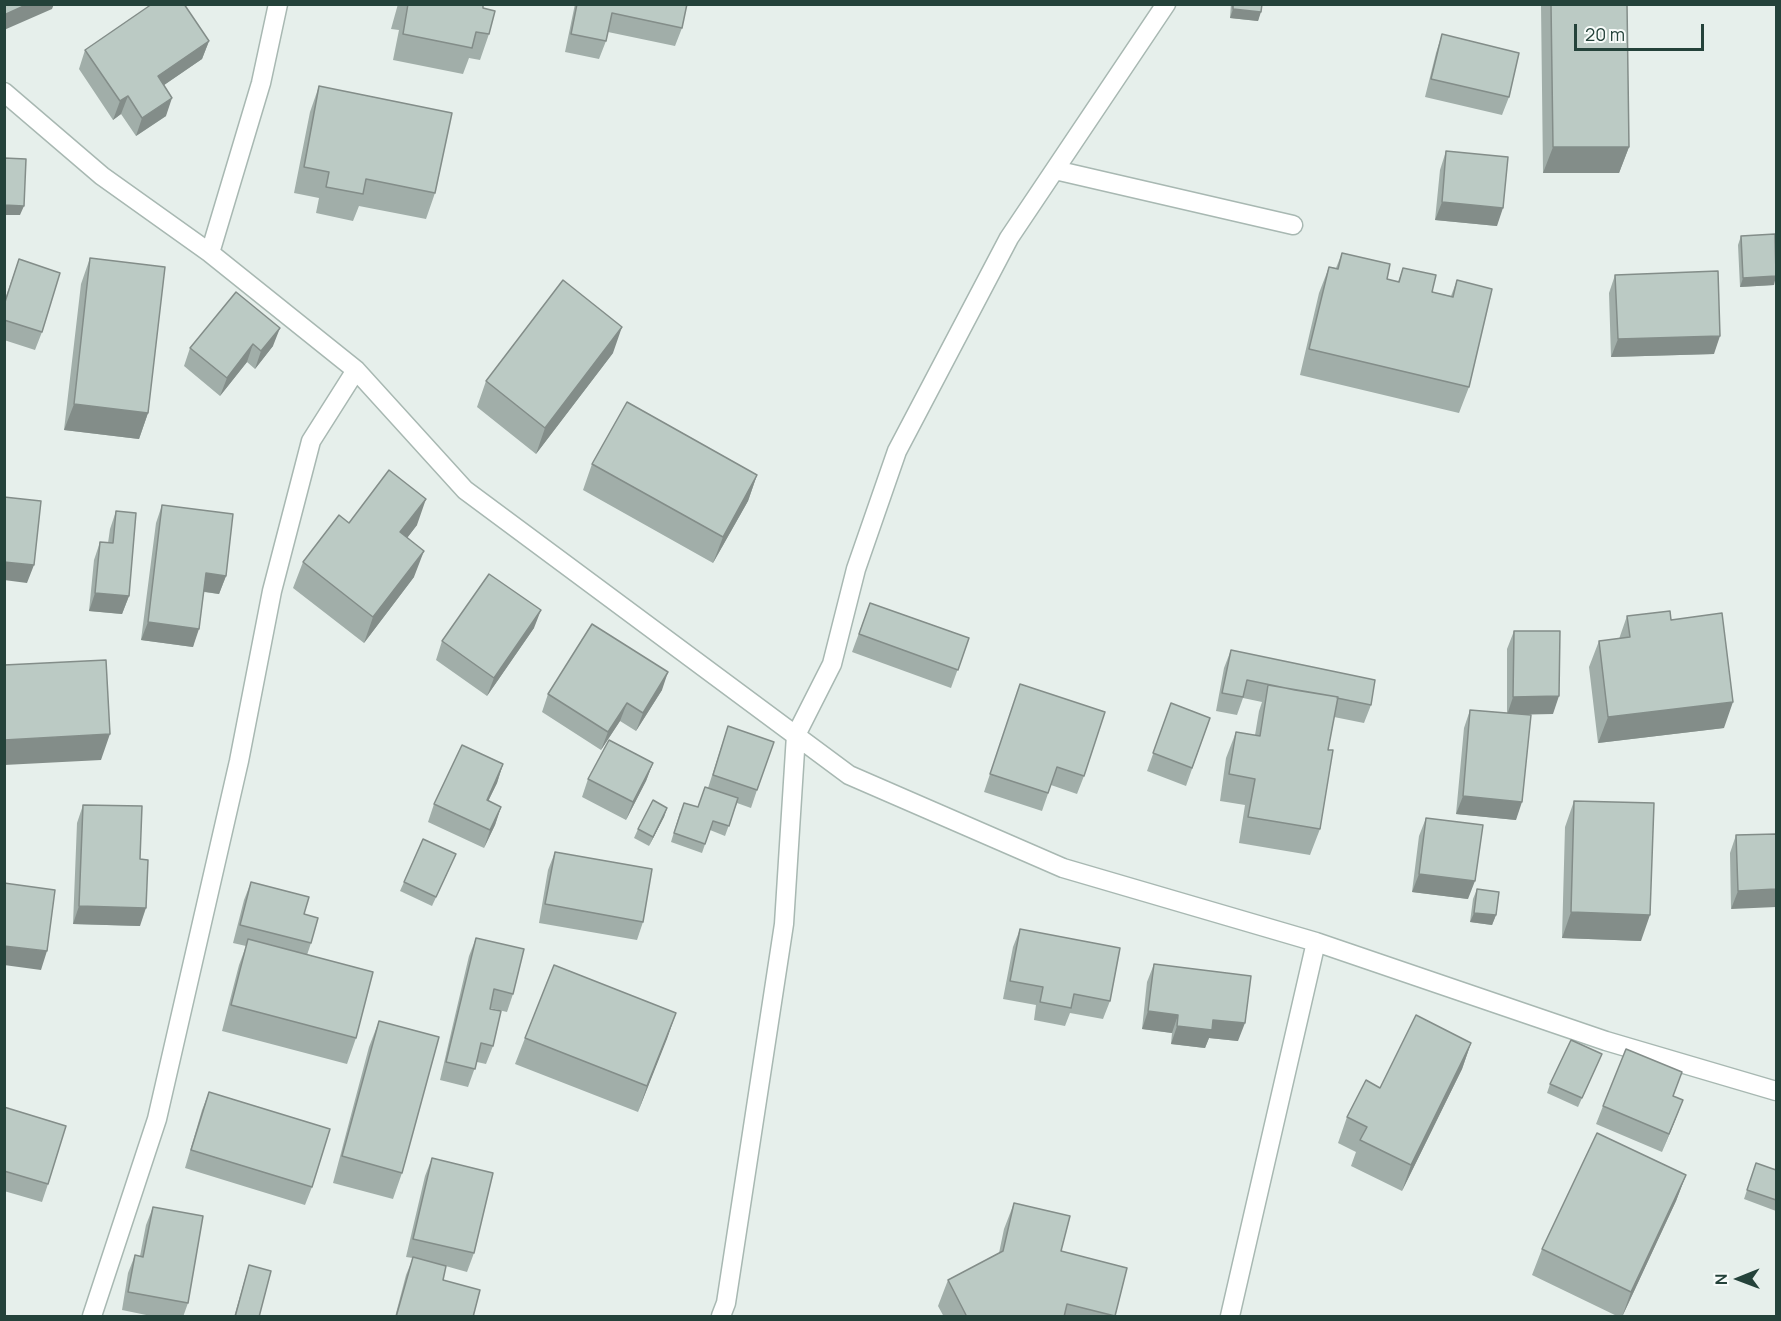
<!DOCTYPE html>
<html>
<head>
<meta charset="utf-8">
<style>
  body { margin:0 }
  #map { position:relative; width:1781px; height:1321px; overflow:hidden; background:#e6efeb; font-family:Manrope,sans-serif }
  canvas { display:block }
  .frame { position:absolute; inset:0; border:6px solid #24423a; pointer-events:none }
  .north { position:absolute; left:1709px; top:1249px; width:60px; height:60px; -webkit-text-stroke:4px #f7fbf9; paint-order:stroke; rotate:269deg; font-size:16px; font-weight:700; line-height:24px; text-align:center; color:#24423a }
  .north::after { content:''; display:block; margin:auto; width:21px; height:27px; background:#24423a; clip-path:polygon(50% 0,100% 100%,50% 72%,0 100%) }
  .scale { position:absolute; left:1574px; top:24px; width:130px; height:27px; box-sizing:border-box; border:3px solid #24423a; border-top:0; padding-left:8px; font-size:18px; line-height:21px; white-space:nowrap; color:#24423a; -webkit-text-stroke:4px #f7fbf9; paint-order:stroke }
</style>
</head>
<body>
<div id="map">
<canvas width="1781" height="1321"></canvas>
<div class="frame"></div>
<div class="north">N</div>
<div class="scale">20 m</div>
</div>
<script>
const ctx = document.querySelector('canvas').getContext('2d');
ctx.lineJoin = 'round';
function stroke(path, color, width, dash) {
  ctx.strokeStyle = color;
  ctx.lineWidth = width;
  ctx.lineCap = dash ? 'butt' : 'round';
  ctx.setLineDash(dash || []);
  ctx.stroke(path);
}
function fillPath(path, color) {
  ctx.fillStyle = color;
  ctx.fill(path, 'evenodd');
}
const minor = new Path2D(`
  M4 92 102 176 210 253 356 370 465 490 849 775 1063 868 1316 942 1606 1041 1776 1091
  M1055 170 1293 225
  M210 253 261 83 278 4
  M92 1316 157 1119 239 761 272 591 311 441 356 370
  M721 1316 726 1303 784 924 796 735 832 664 856 569 897 451 1009 238 1166 4
  M1230 1316 1316 942`);
const wall = new Path2D(`
  M398 4H483V8L489 34 480 60 469 58 463 74 393 60 399 30 391 29Z
  M575 4H687L682 28 675 46 608 32 606 41 599 59 565 52Z
  M1231 4H1262L1258 21 1230 18Z
  M1541 4H1627L1629 147 1619 173H1543Z
  M1442 34 1509 97 1502 115 1425 97 1436 53Z
  M209 41 202 59 164 85 166 116 136 136 121 114 113 120 79 69 85 50Z
  M319 86 435 193 426 219 359 206 353 221 316 213 319 198 294 193 310 112Z
  M1446 151 1497 226 1435 220 1440 170Z
  M1741 236 1774 285 1740 287 1738 245Z
  M1342 253 1387 279 1398 282 1403 268 1432 292 1451 296 1457 280 1469 387 1459 413 1300 375 1319 293 1329 267 1336 268Z
  M90 258 148 413 139 439 64 430 81 284Z
  M19 259 42 332 35 350 4 340V302Z
  M1615 275 1714 354 1611 357 1609 293Z
  M236 292 273 346 255 369 247 362 220 396 184 366 190 348Z
  M613 353 536 454 477 407 486 381Z
  M592 464 757 475 748 501 713 563 583 490Z
  M162 505 226 576 219 594 204 592 193 647 141 640 156 523Z
  M116 511 129 596 122 614 89 611 94 560 100 542 108 543 110 529Z
  M349 523 417 525 407 538 414 577 364 643 293 588 303 562Z
  M870 603 969 638 951 688 852 652Z
  M1627 616 1671 620 1724 728 1598 743 1589 667 1599 641 1619 639Z
  M534 628 487 696 436 660 442 641Z
  M1514 631 1553 714H1523L1516 820 1456 814 1464 728 1470 710 1507 713V649Z
  M1231 650 1371 705 1364 723 1334 717 1328 750 1320 829 1310 855 1239 843 1245 805 1220 801 1226 758 1236 732 1255 735 1259 711 1262 702 1243 698 1237 715 1216 711 1224 668Z
  M1020 684 1084 776 1077 794 1051 785 1042 811 984 792Z
  M662 690 636 731 620 721 601 750 542 712 548 694Z
  M1171 703 1210 718 1186 786 1147 771Z
  M728 726 757 790 751 808 737 803 725 836 710 830 702 853 671 842 680 812 698 807 708 788Z
  M653 763 646 781 626 820 582 797 588 779Z
  M503 764 497 783 488 801 501 807 495 825 484 848 428 822 434 804Z
  M1574 801 1641 941 1562 938 1565 827Z
  M83 805 140 859V926L73 924 77 823Z
  M667 808 664 817 649 846 634 838 638 829Z
  M1426 818 1468 899 1412 892 1419 836Z
  M1776 834 1731 909 1730 853 1736 835Z
  M555 852 643 922 637 940 539 923 548 870Z
  M452 863 432 906 400 891 404 882Z
  M251 882 304 914 311 943 307 955 356 1038 347 1064 222 1031 239 965 246 946 233 943 244 900Z
  M1477 889 1496 915 1492 925 1470 922 1473 899Z
  M1020 929 1110 1001 1103 1019 1070 1013 1065 1026 1034 1020 1036 1005 1003 999 1013 947Z
  M476 938 513 994 507 1012 490 1008 493 1046 486 1064 477 1062 468 1087 440 1080 469 956Z
  M1154 964 1238 1041 1209 1038 1205 1048 1171 1044 1172 1033 1142 1029 1147 982Z
  M676 1013 638 1112 515 1064 525 1038Z
  M379 1021 402 1173 393 1199 333 1183 369 1047Z
  M1471 1043 1462 1069 1402 1191 1351 1166 1356 1152 1338 1143 1347 1117Z
  M1598 1063 1578 1107 1547 1093 1550 1084Z
  M209 1092 312 1187 305 1205 185 1168 202 1110Z
  M1673 1096 1676 1118 1662 1152 1596 1124 1603 1106Z
  M4 1107 48 1184 42 1202 4 1191Z
  M432 1158 474 1253 467 1272 442 1265 443 1280 473 1317H395L406 1275 413 1258 406 1257 425 1176Z
  M1756 1163 1776 1170V1211L1744 1199Z
  M1686 1175 1676 1201 1622 1317H1619L1532 1275 1542 1249Z
  M1014 1203 1061 1251 1127 1268 1115 1317H944L938 1306 948 1280 999 1253 1004 1229Z
  M153 1207 188 1303 183 1317H156L122 1310 128 1273 135 1255 140 1256 146 1225Z
  M249 1265 259 1317H234L246 1275Z`);
const shadedWall = new Path2D(`
  M28 4H54L52 9 4 30V15Z
  M1233 9 1261 12 1258 21 1230 18Z
  M209 41 202 59 151 94 158 76Z
  M128 96 121 114 113 120 120 101Z
  M172 98 166 116 136 136 142 118Z
  M1553 147H1629L1619 173H1543Z
  M1442 202 1503 208 1497 226 1435 220Z
  M4 205 24 206 20 215H4Z
  M1776 276 1774 285 1740 287 1743 278Z
  M622 327 613 353 536 454 545 428Z
  M280 328 273 346 255 369 261 351Z
  M1720 336 1714 354 1611 357 1618 339Z
  M253 344 247 362 220 396 227 378Z
  M74 404 148 413 139 439 64 430Z
  M757 475 748 501 713 563 723 537Z
  M426 499 417 525 391 559 400 532Z
  M424 551 414 577 364 643 373 617Z
  M4 562 34 565 27 583 4 580Z
  M206 573 226 576 219 594 200 591Z
  M95 593 129 596 122 614 89 611Z
  M541 610 534 628 487 696 494 678Z
  M148 622 199 629 193 647 141 640Z
  M668 672 662 690 636 731 643 713Z
  M1559 696 1553 714 1507 715 1513 697Z
  M1733 702 1724 728 1598 743 1608 717Z
  M627 703 620 721 601 750 608 732Z
  M110 734 101 760 4 765V740Z
  M653 763 646 781 626 820 633 802Z
  M503 764 497 783 480 818 487 800Z
  M1463 796 1522 802 1516 820 1456 814Z
  M501 807 495 825 484 848 490 830Z
  M667 808 664 817 649 846 653 837Z
  M1419 874 1475 881 1468 899 1412 892Z
  M1776 889V907L1731 909 1738 891Z
  M79 906 146 908 140 926 73 924Z
  M1571 912 1650 915 1641 941 1562 938Z
  M1474 913 1496 915 1492 925 1470 922Z
  M4 946 47 951 41 970 4 965Z
  M1148 1011 1178 1015 1172 1033 1142 1029Z
  M676 1013 667 1039 638 1112 647 1086Z
  M1213 1020 1245 1023 1238 1041 1209 1038 1205 1048 1171 1044 1177 1026Z
  M1471 1043 1462 1069 1402 1191 1411 1165Z
  M1683 1100 1676 1118 1662 1152 1669 1134Z
  M1686 1175 1676 1201 1622 1317 1631 1292Z`);
const building = new Path2D(`
  M4 4H28L4 15Z
  M152 4H184L209 41 158 76 172 98 142 118 128 96 120 101 85 50Z
  M408 4H483V8L495 11 489 34 476 32 472 48 403 34Z
  M577 4H687L682 28 612 13 606 41 571 34Z
  M1233 4H1262L1261 12 1233 9Z
  M1551 4H1627L1629 147H1553Z
  M1442 34 1519 53 1509 97 1431 79Z
  M319 86 452 113 435 193 366 179 363 194 326 187 329 172 304 167Z
  M1446 151 1508 157 1503 208 1442 202Z
  M4 158 26 159 24 206 4 205Z
  M1775 234 1776 276 1743 278 1741 236Z
  M1342 253 1390 264 1387 279 1399 282 1403 268 1436 275 1432 292 1453 297 1457 280 1492 289 1469 387 1309 349 1329 267 1338 269Z
  M90 258 165 267 148 413 74 404Z
  M19 259 60 273 42 332 4 320V305Z
  M1718 271 1720 336 1618 339 1615 275Z
  M563 280 622 327 545 428 486 381Z
  M236 292 280 328 261 351 253 344 227 378 190 348Z
  M627 402 757 475 723 537 592 464Z
  M389 470 426 499 400 532 424 551 373 617 303 562 339 515 349 523Z
  M4 497 41 501 34 565 4 562Z
  M162 505 233 514 226 576 206 573 199 629 148 622Z
  M116 511 136 513 129 596 95 593 100 542 113 543Z
  M489 574 541 610 494 678 442 641Z
  M870 603 969 638 958 670 859 634Z
  M1670 611 1671 620 1722 613 1733 702 1608 717 1599 641 1630 637 1627 616Z
  M592 624 668 672 643 713 627 703 608 732 548 694Z
  M1514 631H1560L1559 696 1513 697Z
  M1231 650 1375 680 1371 705 1337 698 1338 697 1295 690 1247 680 1243 697 1222 693Z
  M106 660 110 734 4 740V665Z
  M1020 684 1105 712 1084 776 1057 767 1048 793 990 774Z
  M1268 685 1338 697 1328 750H1333L1320 829 1248 817 1255 779 1229 774 1236 732 1260 736Z
  M1171 703 1210 718 1192 768 1153 753Z
  M1470 710 1531 715 1522 802 1463 796Z
  M728 726 774 742 757 790 713 775Z
  M609 740 653 763 633 802 588 779Z
  M462 745 503 764 487 800 501 807 490 830 434 804Z
  M705 787 738 798 729 826 713 821 705 844 674 833 684 803 698 807Z
  M653 800 667 808 653 837 638 829Z
  M1574 801 1654 803 1650 915 1571 912Z
  M83 805 142 806 140 859 148 860 146 908 79 906Z
  M1426 818 1483 825 1475 881 1419 874Z
  M1776 834V889L1738 891 1736 835Z
  M423 839 456 854 436 897 404 882Z
  M555 852 652 869 643 922 545 904Z
  M251 882 309 897 304 914 318 918 311 943 240 925Z
  M4 883 55 890 47 951 4 946Z
  M1477 889 1499 892 1496 915 1474 913Z
  M1020 929 1120 948 1110 1001 1074 994 1071 1008 1040 1002 1043 987 1010 981Z
  M476 938 524 949 513 994 494 989 490 1009 501 1011 493 1046 481 1043 475 1069 446 1062Z
  M248 939 373 972 356 1038 231 1005Z
  M1154 964 1251 976 1245 1023 1213 1020 1212 1030 1177 1026 1178 1015 1148 1011Z
  M554 965 676 1013 647 1086 525 1038Z
  M1416 1015 1471 1043 1411 1165 1360 1140 1367 1127 1347 1117 1366 1080 1380 1088Z
  M379 1021 439 1037 402 1173 342 1156Z
  M1571 1040 1602 1054 1582 1098 1550 1084Z
  M1626 1049 1682 1072 1673 1096 1683 1100 1669 1134 1603 1106Z
  M209 1092 330 1129 312 1187 191 1150Z
  M4 1107 66 1126 48 1184 4 1171Z
  M1597 1133 1686 1175 1631 1292 1542 1249Z
  M432 1158 493 1173 474 1253 413 1239Z
  M1756 1163 1776 1170V1200L1747 1190Z
  M1014 1203 1070 1216 1061 1251 1127 1268 1115 1316 1067 1304 1064 1317H967L948 1280 1003 1251Z
  M153 1207 203 1216 188 1303 128 1292 135 1255 143 1257Z
  M413 1257 446 1266 443 1280 480 1290 473 1317H396Z
  M249 1265 271 1271 259 1317H235Z`);
stroke(minor, '#a8b8b2', 21);
stroke(minor, '#fff', 18);
fillPath(wall, '#a1aea9');
fillPath(shadedWall, '#838d89');
fillPath(building, '#bbcac4');
stroke(building, '#838d89', 1.5);
</script>
</body>
</html>
